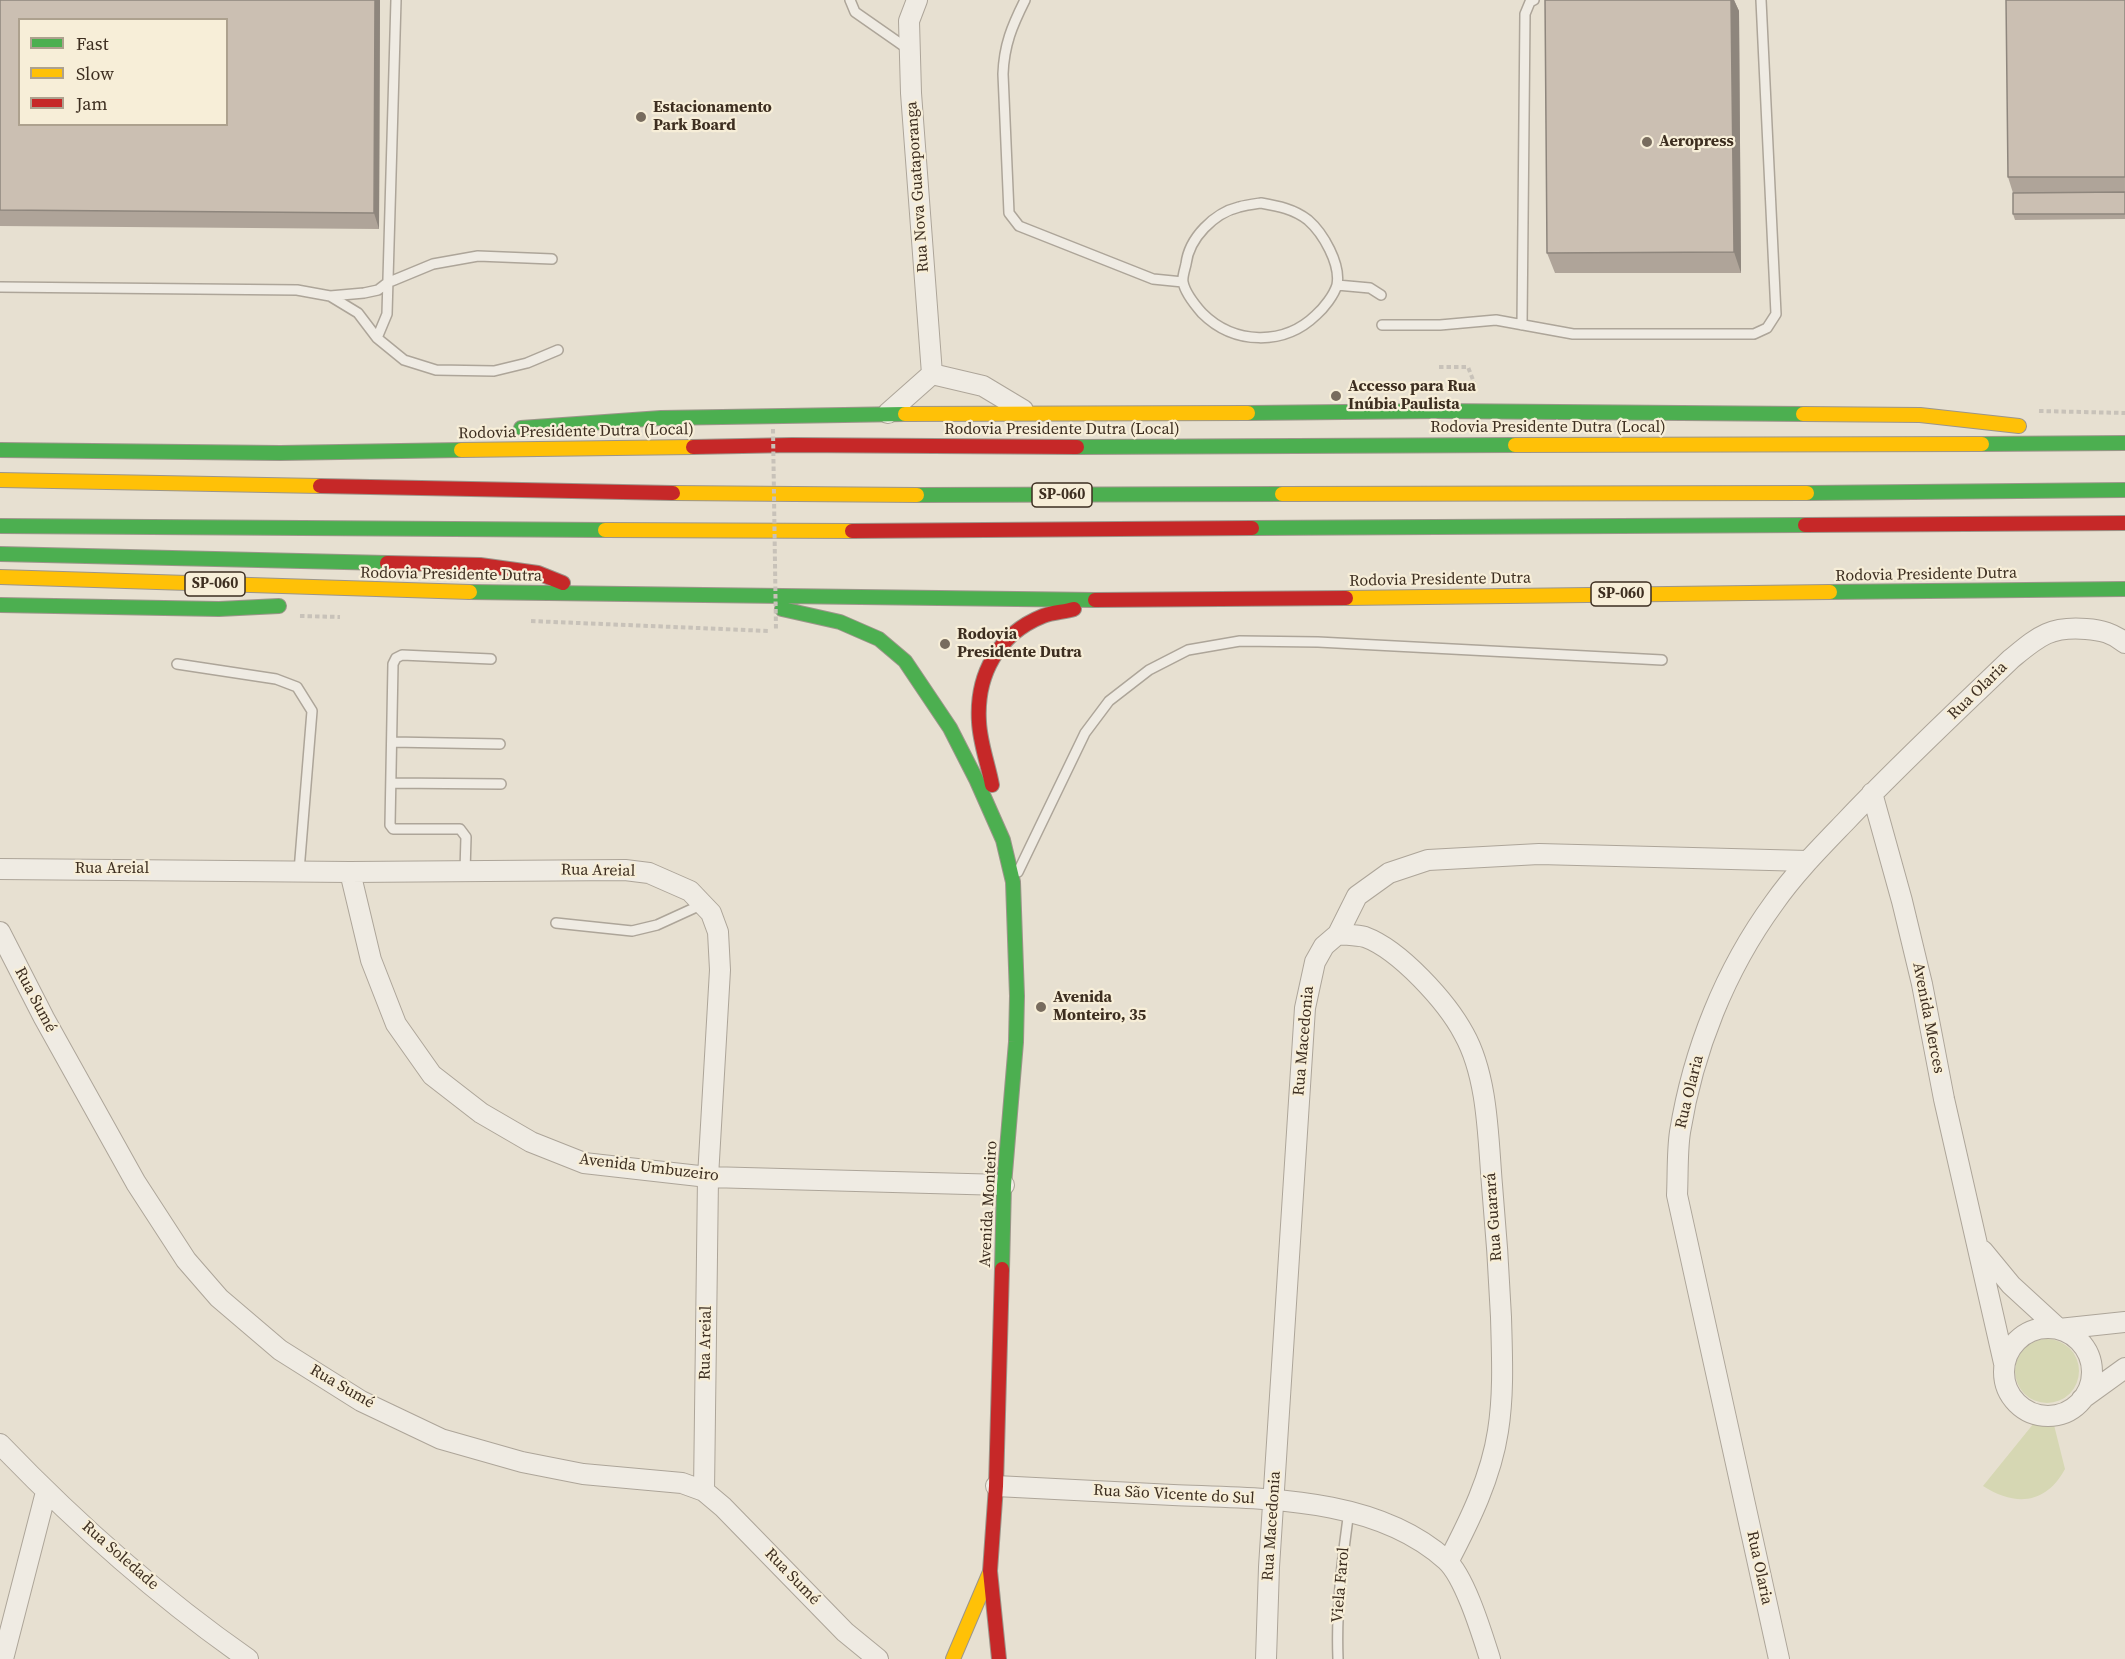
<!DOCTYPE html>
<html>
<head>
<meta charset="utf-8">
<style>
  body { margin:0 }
  #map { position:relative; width:2125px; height:1659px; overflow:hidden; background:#e7e0d1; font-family:"Source Serif 4",serif }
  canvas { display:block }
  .legend { position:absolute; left:18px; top:18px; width:210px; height:108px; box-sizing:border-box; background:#f7eed8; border:2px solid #ada18e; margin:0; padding:8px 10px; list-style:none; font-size:18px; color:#3d2e20 }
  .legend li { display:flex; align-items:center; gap:12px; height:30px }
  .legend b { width:30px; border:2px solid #ada18e }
</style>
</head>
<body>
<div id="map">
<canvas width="2125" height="1659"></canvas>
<ul class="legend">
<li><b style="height:8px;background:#4caf50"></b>Fast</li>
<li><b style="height:8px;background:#ffc107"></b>Slow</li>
<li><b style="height:8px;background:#c62828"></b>Jam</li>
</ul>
</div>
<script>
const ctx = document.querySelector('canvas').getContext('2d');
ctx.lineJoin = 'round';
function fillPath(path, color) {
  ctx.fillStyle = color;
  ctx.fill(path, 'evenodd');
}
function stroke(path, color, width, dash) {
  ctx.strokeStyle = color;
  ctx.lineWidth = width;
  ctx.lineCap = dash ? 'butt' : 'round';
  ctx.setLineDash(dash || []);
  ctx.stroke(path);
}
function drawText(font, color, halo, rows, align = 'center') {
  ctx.font = font + ' "Source Serif 4",serif';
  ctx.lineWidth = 4.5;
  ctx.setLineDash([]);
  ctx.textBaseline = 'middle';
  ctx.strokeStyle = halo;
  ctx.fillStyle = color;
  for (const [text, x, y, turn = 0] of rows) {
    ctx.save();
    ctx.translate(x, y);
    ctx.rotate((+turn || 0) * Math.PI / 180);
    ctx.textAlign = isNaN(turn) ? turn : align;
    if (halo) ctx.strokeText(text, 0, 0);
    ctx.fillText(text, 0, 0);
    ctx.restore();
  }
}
const green = new Path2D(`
  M2015 1371a32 32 0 1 1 64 0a32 32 0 1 1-64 0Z
  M2034 1423 2054 1425 2065 1469C2046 1504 2016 1507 1983 1486Z`);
const path = new Path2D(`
  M1439 367H1468L1475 385
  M2039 411 2125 413
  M300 616 340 617
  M531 621 769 631`);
const lane = new Path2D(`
  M850 0 855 12 908 49
  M1025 0C1012 26 1004 45 1003 74L1009 213 1019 226 1153 279 1183 282
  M1261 203C1278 206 1294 209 1308 220 1323 233 1341 264 1337 285 1334 295 1324 308 1316 315 1284 346 1234 345 1202 313 1195 305 1185 293 1183 282 1182 277 1185 269 1186 264 1189 238 1214 213 1239 207 1246 205 1254 204 1261 203Z
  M1337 285 1370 288 1381 295
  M0 287 297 290 330 296 364 293 378 290 387 283 433 264 478 256 552 259
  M330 296 358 313 377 338 404 360 436 370 494 371 527 363 558 350
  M1382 325H1440L1496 320 1573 334H1754L1767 328 1776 314 1761 0
  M1522 325 1525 14 1530 2 1534 0
  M377 338 387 314 396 0
  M177 664 276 679 297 687 312 711 299 871
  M392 742 500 744
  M391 783 501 784
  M465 871 466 837 460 829H393L390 825 393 664 396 658 402 655 491 659
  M1018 872 1085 733 1109 701 1149 670 1188 650 1240 641 1318 642 1662 660
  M556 923 632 931 657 925 703 904
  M1338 1659C1336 1609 1342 1561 1349 1511`);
const street = new Path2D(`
  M917 0 909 21 911 93 932 374
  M932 374 983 386 1023 410
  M888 413 932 374
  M1872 793 1902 901 1922 984 1944 1099 2004 1363
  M0 869 350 872 625 870 649 873 690 891 711 913 718 932 720 970 708 1177 704 1491
  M350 872 371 960 396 1024 432 1075 481 1113 531 1142 584 1163 708 1177 1004 1185
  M0 932 44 1018 136 1183 186 1260 219 1298 280 1350 361 1401 441 1439 522 1462 583 1474 682 1483 704 1491 723 1507 845 1632 878 1659
  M1338 934C1346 935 1357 935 1365 937 1400 950 1447 1002 1464 1034 1488 1077 1488 1138 1492 1185 1496 1229 1499 1273 1501 1317 1502 1355 1504 1393 1498 1431 1491 1477 1470 1520 1448 1562
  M1983 1251 2011 1285 2059 1329 2125 1322
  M2004 1372a44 44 0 1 1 88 0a44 44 0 1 1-88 0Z
  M2082 1399 2125 1368
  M0 1444C75 1522 159 1597 248 1659
  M996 1486C1055 1489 1114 1492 1173 1495 1263 1499 1375 1496 1446 1560 1465 1577 1482 1634 1490 1659
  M3 1659 46 1492
  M1266 1659 1269 1567 1305 1008 1315 962 1324 946 1338 934 1357 896 1389 873 1428 860 1539 854 1808 861
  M1779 1659 1677 1195C1678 1175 1677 1152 1680 1132 1693 1051 1725 970 1774 903 1795 873 1821 847 1846 821 1899 765 1955 713 2011 659 2038 637 2049 626 2086 629 2101 630 2113 633 2125 643`);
const fast = new Path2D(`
  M1248 413 1438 411 1803 414
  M521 428 661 418 905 414
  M1982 444 2125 443
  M1077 447 1515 445
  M0 450 280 453 461 450
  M1807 493 2125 490
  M917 495 1282 494
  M0 526 605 530
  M1252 528 1805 525
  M0 554 387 563
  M470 592 1095 600
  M1830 592 2125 589
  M0 605 219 609 279 606
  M782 609 840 622 879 639 905 661 950 728 976 779 1003 840
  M1002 1269 1004 1185 1016 1042 1017 996 1013 882 1003 840`);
const slow = new Path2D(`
  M905 414 1248 413
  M1803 414 1920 415 2019 426
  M1515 445 1982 444
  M461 450 693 447
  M0 480 320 486
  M673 493 917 495
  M1282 494 1807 493
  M605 530 852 531
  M0 577 470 592
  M1346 598 1830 592
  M953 1659 990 1572`);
const jam = new Path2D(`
  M693 447 792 445 1077 447
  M320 486 673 493
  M1805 525 2125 523
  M852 531 1252 528
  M387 563 480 565 538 573 563 583
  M1095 600 1346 598
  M992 785C988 764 980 743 979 722 976 675 998 634 1043 616 1053 612 1064 612 1074 609
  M999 1659 990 1571 996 1486 1002 1269`);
const pathBridge = new Path2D(`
  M773 429 776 631`);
const wall = new Path2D(`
  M0 0H380L379 229 0 226Z
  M1545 0H1734L1739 11 1741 273H1555L1547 253Z
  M2125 0V219L2015 220 2013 214V193L2008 177Z`);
const shadedWall = new Path2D(`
  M375 0H380L379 229 374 213Z
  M1731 0H1734L1739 11 1741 273 1734 252Z`);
const building = new Path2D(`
  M0 0H375L374 213 0 210ZM20 20H226V124H20Z
  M1545 0H1731L1734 252 1547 253Z
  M2006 0H2125V177H2008Z
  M2125 192V214H2013V193Z`);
const markers = [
  [641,117,6,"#786c5e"],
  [1647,142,6,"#786c5e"],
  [1336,396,6,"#786c5e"],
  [945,644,6,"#786c5e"],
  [1041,1007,6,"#786c5e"]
];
const shields = [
  [1062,495,60],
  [215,584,60],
  [1621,594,60]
];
const shieldNames = [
  ["SP-060",1062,495],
  ["SP-060",215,584],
  ["SP-060",1621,594]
];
const poiNames = [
  ["Estacionamento",653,108],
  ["Park Board",653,126],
  ["Aeropress",1659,142],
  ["Accesso para Rua",1348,387],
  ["Inúbia Paulista",1348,405],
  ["Rodovia",957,635],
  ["Presidente Dutra",957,653],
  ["Avenida",1053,998],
  ["Monteiro, 35",1053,1016]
];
const streetNames = [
  ["Rua Nova Guataporanga",918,187,-94],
  ["Rodovia Presidente Dutra (Local)",1548,428],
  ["Rodovia Presidente Dutra (Local)",1062,430],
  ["Rodovia Presidente Dutra (Local)",576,432,-1],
  ["Rodovia Presidente Dutra",451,575,1],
  ["Rodovia Presidente Dutra",1926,575,-1],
  ["Rodovia Presidente Dutra",1440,580,-1],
  ["Rua Olaria",1978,691,-44],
  ["Rua Areial",112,869],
  ["Rua Areial",598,871,1],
  ["Rua Sumé",35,1000,62],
  ["Avenida Merces",1928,1018,79],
  ["Rua Macedonia",1304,1041,-85],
  ["Rua Olaria",1690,1092,-76],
  ["Avenida Umbuzeiro",649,1168,7],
  ["Avenida Monteiro",989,1204,-87],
  ["Rua Guarará",1494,1217,-94],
  ["Rua Areial",706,1343,-89],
  ["Rua Sumé",342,1387,30],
  ["Rua São Vicente do Sul",1174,1495,3],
  ["Rua Macedonia",1272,1526,-86],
  ["Rua Soledade",120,1556,41],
  ["Rua Olaria",1759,1568,78],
  ["Rua Sumé",792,1577,46],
  ["Viela Farol",1341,1585,-85]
];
fillPath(green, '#d6d7b3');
stroke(lane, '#ada599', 12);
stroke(street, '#ada599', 22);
stroke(fast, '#9c958a', 16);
stroke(slow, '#9c958a', 16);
stroke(jam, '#9c958a', 16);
stroke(path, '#c8c2b9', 4, [4.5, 3]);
stroke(lane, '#efebe3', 9);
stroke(street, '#efebe3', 20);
stroke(fast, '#4caf50', 14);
stroke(slow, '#ffc107', 14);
stroke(jam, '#c62828', 14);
stroke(pathBridge, '#c8c2b9', 4, [4.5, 3]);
fillPath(wall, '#afa499');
fillPath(shadedWall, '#8e867d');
fillPath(building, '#cbbfb2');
stroke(building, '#8e867d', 1.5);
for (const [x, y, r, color] of markers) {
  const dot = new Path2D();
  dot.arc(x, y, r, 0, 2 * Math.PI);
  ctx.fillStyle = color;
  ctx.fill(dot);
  stroke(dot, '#f7eed8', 2);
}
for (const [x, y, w] of shields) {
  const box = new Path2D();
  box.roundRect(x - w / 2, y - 12, w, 24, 4.5);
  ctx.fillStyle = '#f7eed8';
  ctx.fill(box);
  stroke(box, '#3d2e20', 1.5);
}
drawText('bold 15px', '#3d2e20', null, shieldNames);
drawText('bold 16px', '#3d2e20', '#f7eed8', poiNames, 'left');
drawText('16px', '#3d2e20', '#f7eed8', streetNames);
</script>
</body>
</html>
